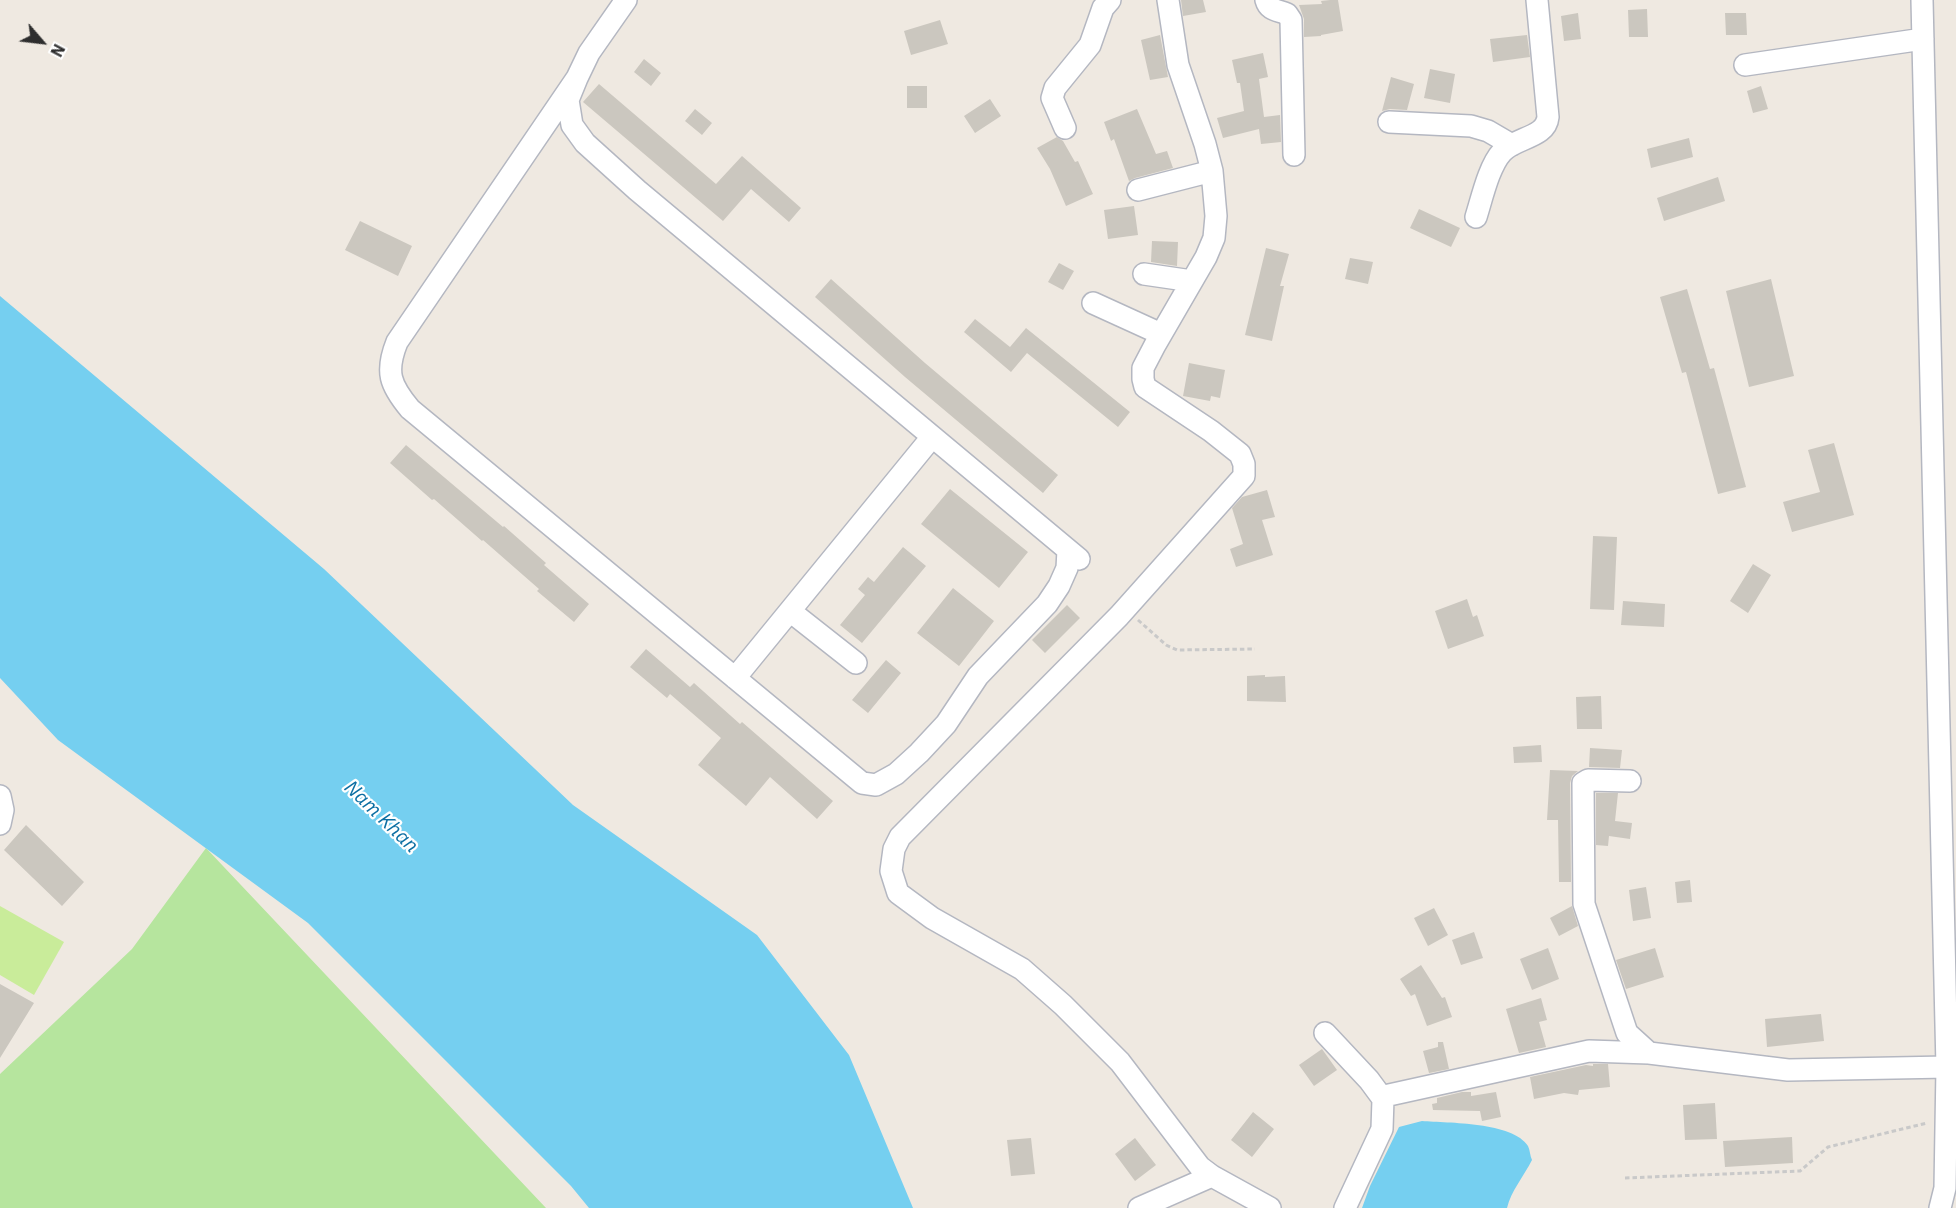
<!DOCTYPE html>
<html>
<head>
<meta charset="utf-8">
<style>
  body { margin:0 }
  #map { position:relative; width:1956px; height:1208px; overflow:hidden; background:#efe9e1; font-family:"IBM Plex Sans",sans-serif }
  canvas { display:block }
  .north { position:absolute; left:12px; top:12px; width:60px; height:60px; -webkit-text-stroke:4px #fff; paint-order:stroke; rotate:118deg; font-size:16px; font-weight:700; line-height:24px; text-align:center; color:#2e2e2e }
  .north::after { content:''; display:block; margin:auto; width:21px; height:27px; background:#2e2e2e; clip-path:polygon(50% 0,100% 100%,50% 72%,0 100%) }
</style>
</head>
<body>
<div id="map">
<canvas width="1956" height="1208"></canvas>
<div class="north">N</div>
</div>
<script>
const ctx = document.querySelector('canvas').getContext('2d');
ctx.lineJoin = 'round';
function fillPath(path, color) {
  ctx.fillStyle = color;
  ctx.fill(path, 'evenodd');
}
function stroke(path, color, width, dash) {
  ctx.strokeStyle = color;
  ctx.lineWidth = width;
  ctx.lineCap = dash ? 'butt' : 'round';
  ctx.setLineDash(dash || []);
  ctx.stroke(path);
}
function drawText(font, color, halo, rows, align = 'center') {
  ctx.font = font + ' "IBM Plex Sans",sans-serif';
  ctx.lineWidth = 4.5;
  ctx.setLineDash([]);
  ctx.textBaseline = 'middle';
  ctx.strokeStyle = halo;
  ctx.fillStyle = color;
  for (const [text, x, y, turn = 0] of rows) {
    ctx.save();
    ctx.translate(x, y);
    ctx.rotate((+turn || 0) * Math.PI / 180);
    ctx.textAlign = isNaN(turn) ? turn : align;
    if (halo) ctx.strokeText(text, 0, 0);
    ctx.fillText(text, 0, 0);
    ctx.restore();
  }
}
const green = new Path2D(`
  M206 848 546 1208H0V1074L132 949Z`);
const pitch = new Path2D(`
  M0 906 64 942 34 995 0 975Z`);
const water = new Path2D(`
  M0 296 324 569 573 805 757 935 849 1055 913 1208H589L571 1186 308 923 58 740 0 678Z
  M1422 1121C1448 1123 1513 1122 1528 1146 1530 1150 1530 1156 1532 1160 1524 1176 1511 1191 1507 1208H1362L1370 1186 1399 1127Z`);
const building = new Path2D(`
  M1181 0H1203L1206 12 1183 16Z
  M1330 0H1338L1343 31 1321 35V36L1304 37V19L1299 5 1322 4 1321 1Z
  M1647 9 1648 37H1629L1628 10Z
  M1578 13 1581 39 1564 41 1561 16Z
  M1725 13H1746L1747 35H1726Z
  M940 20 948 44 911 55 904 31Z
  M1160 35 1168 77 1150 80 1141 40Z
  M1527 35 1530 57 1493 62 1490 39Z
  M1263 53 1268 77 1259 79 1264 117 1280 115 1281 142 1261 144 1259 129 1223 138 1217 118 1244 111 1240 83H1237L1232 60Z
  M644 59 661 73 651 86 634 72Z
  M1430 69 1455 74 1450 103 1424 98Z
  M1391 77 1414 84 1407 110 1390 109 1382 111Z
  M599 84 716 184 742 156 801 208 789 222 751 189 723 221 583 102Z
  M907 86H927V108H907Z
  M1761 86 1768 109 1753 113 1747 91Z
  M990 99 1001 116 975 133 964 116Z
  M695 109 712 123 702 135 685 121Z
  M1137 109 1156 154 1167 151 1173 168 1135 178 1129 181 1114 139 1111 141 1104 122Z
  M1057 137 1063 141 1075 162 1078 161 1093 194 1066 206 1050 169 1037 148Z
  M1689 138 1693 157 1651 168 1647 149Z
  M1718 177 1725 201 1664 221 1657 198Z
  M1134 206 1138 235 1108 239 1104 210Z
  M1419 209 1460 228 1451 247 1410 228Z
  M360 221 412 246 398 276 345 250Z
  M1152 241 1178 242 1177 266 1151 262Z
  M1266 248 1289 254 1280 286H1284L1272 341 1245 335Z
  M1350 258 1373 262 1368 284 1345 279Z
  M1059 263 1074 271 1063 290 1048 282Z
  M831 279 925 363 1058 475 1043 493 905 377 815 297Z
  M1771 279 1794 376 1749 387 1726 291Z
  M1687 289 1710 369 1714 368 1746 487 1718 494 1686 372 1682 373 1660 297Z
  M975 319 1010 347 1026 328 1130 412 1118 427 1027 353 1011 372 964 332Z
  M1189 363 1225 370 1220 398 1211 396 1210 401 1183 396Z
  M1834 443 1854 515 1792 532 1783 502 1820 492 1808 450Z
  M406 445 503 527 504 526 546 563 544 565 589 604 574 622 537 591 539 589 483 540 482 541 434 499 432 500 390 463Z
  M950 489 1028 552 999 588 921 524Z
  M1267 490 1275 517 1262 520 1273 555 1236 567 1230 549 1243 544 1232 508 1242 497Z
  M1593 536 1617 537 1614 610 1590 609Z
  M903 547 926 566 862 643 840 625 865 595 858 589 868 577 874 582Z
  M1753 564 1771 575 1748 613 1730 601Z
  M953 588 994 621 959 666 917 633Z
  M1467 599 1473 617 1477 615 1484 636 1448 649 1435 611Z
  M1623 601 1665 604 1664 627 1621 625Z
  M1067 605 1080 618 1045 653 1032 640Z
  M646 649 690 687 694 683 740 724 742 722 833 801 817 819 770 777 746 806 698 765 721 738 670 694 667 698 630 667Z
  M886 660 901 673 868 713 852 700Z
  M1265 675V677L1285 676 1286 702 1247 701V676Z
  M1601 696 1602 729H1577L1576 697Z
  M1541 745 1542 762 1514 763 1513 747Z
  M1590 748 1622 750 1620 768 1589 767Z
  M1550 770 1578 771 1572 776 1570 783 1571 882H1559L1558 820H1547Z
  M1596 793H1618L1615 821 1632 823 1630 839 1609 836 1608 846 1596 845Z
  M26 825 84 882 62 906 4 850Z
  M1690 880 1692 902 1677 903 1675 882Z
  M1646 887 1651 918 1633 921 1629 890Z
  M1572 906 1578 926 1559 936 1550 918Z
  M1434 908 1448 935 1428 946 1414 918Z
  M1474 932 1483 958 1461 965 1452 940Z
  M1548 948 1559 979 1532 990 1520 959Z
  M1655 948 1664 977 1626 989 1616 960Z
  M1421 965 1442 998 1445 997 1452 1017 1427 1026 1415 994 1411 996 1400 979Z
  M0 984 34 1003 0 1058Z
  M1541 998 1547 1020 1539 1022 1546 1047 1519 1053 1506 1009Z
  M1821 1014 1824 1041 1767 1047 1765 1019Z
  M1438 1042H1443L1449 1069 1429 1073 1423 1051 1438 1047Z
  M1322 1049 1337 1070 1314 1086 1299 1065Z
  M1593 1064H1608L1610 1087 1579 1090 1578 1095 1564 1093 1534 1099 1530 1077 1586 1065 1593 1066Z
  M1462 1092H1471V1096L1496 1092 1501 1117 1482 1121 1480 1111 1433 1110 1432 1104 1437 1103V1098Z
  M1715 1103 1717 1139 1685 1140 1683 1105Z
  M1253 1112 1274 1129 1252 1157 1231 1140Z
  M1792 1137 1793 1163 1725 1167 1723 1141Z
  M1031 1138 1035 1174 1011 1176 1007 1140Z
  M1135 1138 1156 1165 1135 1181 1115 1154Z`);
const path = new Path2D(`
  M1138 620 1166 645 1177 650 1255 649
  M1625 1178 1800 1171 1828 1147 1927 1123`);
const minor = new Path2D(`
  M626 0 589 53 577 78 568 100 572 125 585 143 637 190 1079 559
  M1168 0 1178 65 1205 144 1212 171 1216 216 1214 238 1206 257 1155 345 1143 368V379L1145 387 1211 431 1240 454 1244 464V476L1119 616 900 837 894 849 891 871 898 893 932 918 1022 969 1063 1005 1120 1062 1200 1167 1212 1176 1270 1208
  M1266 0C1269 11 1278 10 1287 14L1291 20 1294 155
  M1922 0 1947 1067 1945 1188 1940 1208
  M1745 65 1923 39
  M577 78 397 342C385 372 390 385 410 409L862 783 876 785 896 774 919 753 946 724 978 676 1047 604 1059 586 1067 568 1068 550
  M1389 122 1471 126 1488 131 1512 145
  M1065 128 1052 98 1055 88 1090 45 1103 8 1110 0
  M1138 190 1212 171
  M1476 217C1482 198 1489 166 1502 152 1516 137 1546 138 1548 117L1537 0
  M1144 274 1192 281
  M1093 303 1161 334
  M790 611 856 663
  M735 678 932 437
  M1630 781 1588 780 1583 783 1584 904 1627 1033 1649 1053
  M0 796 3 810 0 824
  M1325 1033 1369 1080 1383 1099 1382 1129 1345 1208
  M1383 1099 1389 1095 1589 1051 1649 1053 1788 1070 1947 1067
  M1139 1208 1212 1176`);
const waterNames = [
  ["Nam Khan",381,817,44]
];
fillPath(green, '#b6e59e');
fillPath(pitch, '#c9ec9a');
fillPath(water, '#75cff0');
fillPath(building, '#cbc7bf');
stroke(minor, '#b4b7c1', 24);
stroke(path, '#c9c9c9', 3, [4.5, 3]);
stroke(minor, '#fff', 21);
drawText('italic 20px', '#0d6fa3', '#fff', waterNames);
</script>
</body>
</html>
